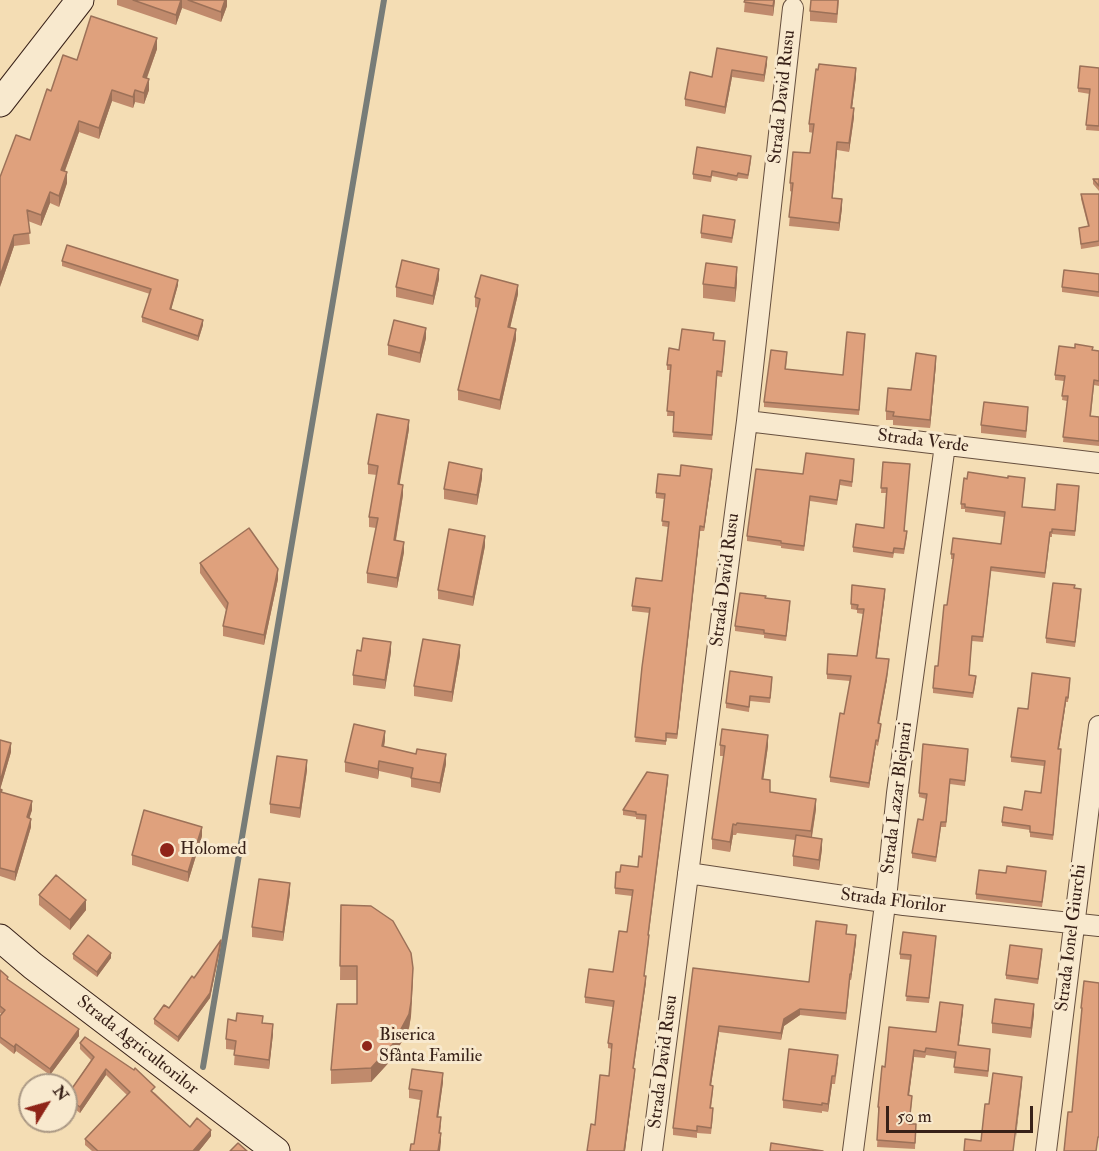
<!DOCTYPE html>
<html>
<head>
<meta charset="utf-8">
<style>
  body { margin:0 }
  #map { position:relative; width:1099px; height:1151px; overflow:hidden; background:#f4ddb4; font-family:"IM FELL Double Pica",serif }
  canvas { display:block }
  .north { position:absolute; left:18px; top:1073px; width:60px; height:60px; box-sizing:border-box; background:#f8e9ce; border:2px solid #ab9985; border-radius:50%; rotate:53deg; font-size:16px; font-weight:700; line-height:24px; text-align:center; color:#382118 }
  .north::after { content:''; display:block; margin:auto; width:21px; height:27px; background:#8f2418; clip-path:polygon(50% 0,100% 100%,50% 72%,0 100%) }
  .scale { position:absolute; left:886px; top:1106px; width:147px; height:27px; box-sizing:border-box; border:3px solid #382118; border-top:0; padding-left:8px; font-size:18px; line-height:21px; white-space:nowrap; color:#382118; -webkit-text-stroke:4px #f8e9ce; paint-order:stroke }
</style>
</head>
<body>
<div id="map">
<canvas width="1099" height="1151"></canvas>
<div class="north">N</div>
<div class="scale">50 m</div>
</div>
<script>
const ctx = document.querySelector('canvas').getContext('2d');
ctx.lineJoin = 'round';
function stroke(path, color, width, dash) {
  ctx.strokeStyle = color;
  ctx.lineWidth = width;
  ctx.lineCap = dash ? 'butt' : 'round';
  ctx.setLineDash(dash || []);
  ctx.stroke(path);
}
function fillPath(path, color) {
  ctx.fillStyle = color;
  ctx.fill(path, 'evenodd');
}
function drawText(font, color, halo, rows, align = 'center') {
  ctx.font = font + ' "IM FELL Double Pica",serif';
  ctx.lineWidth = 6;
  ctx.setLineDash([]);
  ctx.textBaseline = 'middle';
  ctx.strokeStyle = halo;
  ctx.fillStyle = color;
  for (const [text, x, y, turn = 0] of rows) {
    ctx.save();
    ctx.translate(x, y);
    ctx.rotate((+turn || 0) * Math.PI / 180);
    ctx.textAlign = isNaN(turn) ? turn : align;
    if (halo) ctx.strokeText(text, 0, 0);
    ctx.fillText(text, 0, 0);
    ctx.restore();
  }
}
const stream = new Path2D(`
  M203 1067 384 0`);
const street = new Path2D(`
  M747 421 1099 463
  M688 873 904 905 1099 926
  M652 1151 747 421 793 8
  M853 1151 887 889 897 793 945 445
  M1046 1151 1099 726`);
const secondary = new Path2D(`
  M0 103 80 0
  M0 938 33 966 276 1151`);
const wall = new Path2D(`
  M117 0H227V6L221 22 182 8 176 25 117 5Z
  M745 0H775L773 16 744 12Z
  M839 0 837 23 810 21V11Z
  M717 48 767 64 764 82 732 77 725 114 685 106V99L712 77Z
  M157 49 147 78 149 90 144 104 135 102 133 108 112 101 99 139 79 132 65 171 67 183 59 207 50 203 41 226 28 221 30 244 14 246 0 287 30 140 51 91 77 60Z
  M1099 68V131L1086 130 1090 94 1078 92V88Z
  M856 77 852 108 854 117 849 152 837 150 832 198 842 208 839 231 789 226 792 192 790 191V183L810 153 813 133 809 132V124Z
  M751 161 748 179 738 178 737 181 712 176 711 182 693 179V174Z
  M1093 179H1099V191L1093 184Z
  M1081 194H1099V246L1081 249 1079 228 1088 226 1081 199Z
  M735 225 732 243 701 238V233Z
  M62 261 178 285 171 309 203 325 198 341 142 322V317L150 294 62 266Z
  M1099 274V297L1062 292V287Z
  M439 279 433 305 396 297V287Z
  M737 282 735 302 703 298V284Z
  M518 294 510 327 516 339 500 410 458 400V390L478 308 475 307V297Z
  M426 338 420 363 388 355V345Z
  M865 339 859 415 764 407V402L787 357 786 369 843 375Z
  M714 340 725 346 722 377 717 376 712 440 673 437 674 416H667L670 370H667V365L679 350Z
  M1093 350 1099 351V386L1094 385 1091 416 1099 417V446L1063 442 1067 401 1062 400 1064 381 1055 380V375Z
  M936 364 930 428 893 425V420H886V411L911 390Z
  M1028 415 1026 438 981 433V425Z
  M409 429 399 485 403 495 396 540 404 552 397 588 367 583V573L376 528 369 527V517L377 475 368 474V464Z
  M883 462 907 536 904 554 894 553 893 558 853 552V547L884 528 886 493H881Z
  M854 464 852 487 840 485 837 505 810 501 804 551 781 548V546L747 541V536L803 474Z
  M712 474 704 531H700L677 739 666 738V745L635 742 650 613 632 611V606L662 581 668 527 662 526 664 499 656 498V493L680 476Z
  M482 478 477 505 444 499V489Z
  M1025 483 1022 507 1055 510 1079 491 1075 536 1052 534V537H1050L1045 578 991 571 983 642 972 641 969 675 976 681 973 698 933 693V688L938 666 947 605 953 559H951V554L1001 544 1004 517 965 512V509H961V504Z
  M485 546 473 606 438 599V590Z
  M200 563 278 579 264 645 223 636V626L226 610 200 573Z
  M1074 588 1081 594 1075 647 1046 643V638Z
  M885 594 877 658 887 679 879 724 881 729 878 746 876 745 869 788 830 782V777L844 714 850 681 827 679V674L857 656 863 614 857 613V610L851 609V604Z
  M765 598 790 606 786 641 764 638V635L735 631V626Z
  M361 651 391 652 385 689 353 685V675Z
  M460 655 452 702 414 696V686Z
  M772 682 770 703 750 701 749 712 726 708V703Z
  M1070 683 1068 702H1066L1059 749 1061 754 1053 840 1030 837V830L1002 826V822L1022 810 1041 793 1044 766 1011 762V757L1028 709Z
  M0 740 11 752 0 789 2 792 32 810 29 818 31 827 15 881 0 876Z
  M385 740 384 747 446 764 440 793 411 787V778L379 771 378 779 345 772V762Z
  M720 745 768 746 763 779 770 792 816 809 812 837 822 849 819 870 793 866V856L795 840 737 833 736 835H733L730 852 712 849V839L724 756H720Z
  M968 753 965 786 950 784 946 827H941L936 862 912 858V853L923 820 926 799 919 797V793Z
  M307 770 300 818 270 813V804Z
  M668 780 648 935 649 941 644 976 646 982 633 1069 635 1074 625 1151H587L595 1125 609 1076 612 1049 608 1048V1043L613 1007 585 1003V997L613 972 627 932 632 896 615 894V888L620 872 638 867 642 857 646 820 636 819V817L623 815V810Z
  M202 836 188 882 132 865V855Z
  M1006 873 1046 876 1042 907 976 899V894Z
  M290 893 283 941 252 937V927Z
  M39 895 86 910 70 930 39 905Z
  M341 905 413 981 411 1016 409 1028 393 1058 371 1082 331 1084V1070L357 1004V980H340Z
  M847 934 856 942 851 980H850L846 1020 800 1015 784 1026 781 1040 719 1032 711 1085 713 1092 711 1108 713 1115 711 1134 697 1133V1138L673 1135V1128L693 968 809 982Z
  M936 940 929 1003 906 1001 911 960 900 959V954Z
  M221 945 210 998 178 1042 154 1024V1019L169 1008Z
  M73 954 111 958 97 977 73 959Z
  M1042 954 1038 984 1006 979V975Z
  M0 970 8 981 79 1036 50 1075 16 1051 14 1054 0 1043V1016L2 1014 0 1013Z
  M963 1011 959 1045 990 1055 988 1077 954 1073 955 1059 926 1055 925 1058 914 1057 909 1096 912 1102 909 1124H916L915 1149 877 1147 879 1113H878V1107L885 1067 936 1032Z
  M1034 1014 1031 1038 992 1033V1023Z
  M263 1023 273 1034 269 1069 234 1065 235 1050 226 1049V1039Z
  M80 1043 155 1093 190 1127 211 1136 199 1151H92L85 1145V1139L127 1095 106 1075 80 1113 66 1103V1097L91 1060 80 1049Z
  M838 1062 835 1084H832L828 1112 822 1111V1113L783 1108V1100Z
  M443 1082 438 1117 441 1126 440 1133 441 1142 414 1144 420 1100 409 1098V1089Z`);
const shadedWall = new Path2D(`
  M181 0H182V8L176 25V15Z
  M225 0H227V6L221 22V12Z
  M774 0H775L773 16V6Z
  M157 38V49L143 88V77Z
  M767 57V64L764 82V75Z
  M856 68V77L851 116V108Z
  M732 70V77L725 114V107Z
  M149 79V90L144 104V93Z
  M112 90V101L99 139V128Z
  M135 90V102L133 108V97Z
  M854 108V117L849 152V143Z
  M79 121V132L61 181V170Z
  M837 142V150L832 207V198Z
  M67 172V183L59 207V196Z
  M50 192V203L41 226V215Z
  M842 199V208L839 231V223Z
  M14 235V246L0 287V276Z
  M737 267V282L735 302V288Z
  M439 269V279L433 305V296Z
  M178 280V285L170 314V309Z
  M518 285V294L508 337V327Z
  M203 320V325L198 341V336Z
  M426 328V338L420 363V353Z
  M516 329V339L500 410V400Z
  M936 356V364L930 428V420Z
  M409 420V429L398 494V484Z
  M482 469V478L477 505V495Z
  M712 469V474L704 531V527Z
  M403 485V495L394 550V540Z
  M700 526V531L677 739V734Z
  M485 536V546L473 606V597Z
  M404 542V552L397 588V578Z
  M278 569V579L264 645V635Z
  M885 589V594L876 663V658Z
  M391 642V652L385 689V680Z
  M460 645V655L452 702V692Z
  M889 659 887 679 878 728V723Z
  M1066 697V702L1058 754V749Z
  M385 731V740L382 756V746Z
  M768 735V746L762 789V779Z
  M876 740V745L869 788V783Z
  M11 743V752L0 790V782Z
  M446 754V764L440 793V783Z
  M307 760V770L300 818V808Z
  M379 761V771L378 779V769Z
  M668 775V780L648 940V935Z
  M816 799V809L811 841V831Z
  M32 801V810L27 826V817Z
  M31 819V827L15 881V872Z
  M733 824V835L730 852V842Z
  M202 827V836L188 882V872Z
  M822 839V849L819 870V860Z
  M290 883V893L283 941V932Z
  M86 900V910L70 930V920Z
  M856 935V942L851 980V974Z
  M221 940V945L210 998 178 1042V1037Z
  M111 953V958L97 977V972Z
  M413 968 411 1016 409 1028 393 1058 371 1082V1068Z
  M646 976V982L633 1074V1068Z
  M1034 1004V1014L1031 1038V1028Z
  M963 1005V1011L958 1051V1045Z
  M800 1009V1015L784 1026 781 1040V1033L784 1019Z
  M273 1024V1034L269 1069V1060Z
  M719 1026V1032L710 1092V1085Z
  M79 1029V1036L50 1075V1069Z
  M16 1044V1051L14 1054V1047Z
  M914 1050V1057L908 1102V1095Z
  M106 1069V1075L80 1113V1107Z
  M635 1069 625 1151H624Z
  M443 1073V1082L437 1125V1117Z
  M832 1076V1084L828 1112V1104Z
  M1022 1077V1083L1016 1137V1132Z
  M211 1130V1136L199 1151H193Z
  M441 1133V1142L440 1151H438Z`);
const building = new Path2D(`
  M133 0H181L176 15Z
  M188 0H225L221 12Z
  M745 0H774L773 6 744 2Z
  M811 0H838L837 14 810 11Z
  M91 16 157 38 143 77 149 79 144 93 135 90 133 97 112 90 99 128 79 121 61 170 67 172 59 196 50 192 41 215 27 210 30 233 14 235 0 276V177L16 135 30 140 47 89 51 91 63 55 77 60Z
  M717 48 767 57 764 75 732 70 725 107 685 99 690 72 712 77Z
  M819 64 856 68 851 108H854L849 143 837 142 832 198 842 199 839 223 789 217 793 183H790L793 152 810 153 814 124H809L816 69 818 70Z
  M1080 66 1099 68V126L1086 125 1090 89 1078 88Z
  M697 147 751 156 748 175 738 173 737 176 712 171 711 177 693 174Z
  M1093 179H1099V186Z
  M1081 194H1099V241L1081 244 1079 228 1089 226Z
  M703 215 735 220 732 238 701 233Z
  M67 245 178 280 170 309 203 320 198 336 142 317 151 289 62 261Z
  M402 260 439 269 433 296 396 287Z
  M706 263 737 267 735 288 703 284Z
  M1064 270 1099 274V292L1062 287Z
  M481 275 518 285 508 327 516 329 500 400 458 390 480 299 475 297Z
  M394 320 426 328 420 353 388 345Z
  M682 329 714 333 713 340 725 341 722 372 717 371 712 435 673 432 674 412 667 411 671 365H667L669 348 679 350Z
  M847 332 865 334 859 410 764 402 771 350 787 352 785 369 843 375Z
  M1075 344 1093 347 1092 350 1099 351V381L1094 380 1090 416 1099 417V441L1063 437 1068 396H1062L1065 376 1055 375 1059 346 1075 348Z
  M916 353 936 356 930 420 893 416 894 412 886 411 888 388 911 390Z
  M984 402 1028 407 1026 431 981 425Z
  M377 414 409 420 398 484 403 485 394 540 404 542 397 578 367 573 378 518 369 517 378 466 368 464Z
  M806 453 854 459 852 482 840 480 837 500 810 496 804 546 781 543V541L747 536 756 469 803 474Z
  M449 462 482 469 477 495 444 489Z
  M883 462 910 464 904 531H907L904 549 894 548 893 553 853 547 856 524 884 528 887 488H881Z
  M681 465 712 469 704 527 700 526 677 734 666 733V741L635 737 642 667 650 608 632 606 636 578 662 581 669 522 662 521 665 494 656 493 658 474 680 476Z
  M968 472 1008 478V476L1025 478 1022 507 1055 510 1057 484 1079 486 1075 531 1052 529V532H1050L1045 573 991 567 983 637 972 636 969 675 976 676 973 693 933 688 935 666H938L944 605H947L954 554H951L953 538 1001 544 1005 512 965 507V504H961L964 478 967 479Z
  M249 528 278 569 264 635 223 626 228 603 200 563Z
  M449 529 485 536 473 597 438 590Z
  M1053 583 1075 585 1074 588 1081 589 1075 642 1046 638Z
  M852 585 885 589 876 658 889 659 887 674 878 723 881 724 878 741 876 740 869 783 830 777 840 713 844 714 851 676 827 674 828 654 857 656 864 609H857L858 605 851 604Z
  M740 593 766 596 765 598 790 601 786 636 764 633V630L735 626Z
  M363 638 391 642 385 680 353 675 357 650 361 651Z
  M423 639 460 645 452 692 414 686Z
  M730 671 772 677 770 698 750 696 749 707 726 703Z
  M1032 673 1070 678 1068 698 1066 697 1058 749H1061L1053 835 1030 832V826L1002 822 1004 807 1022 810 1025 791 1041 793 1045 761 1011 757 1018 708 1028 709Z
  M354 724 385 731 382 746 416 754 417 749 446 754 440 783 411 778 413 768 379 761 378 769 345 762Z
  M722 729 768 735 762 779 770 780V792L816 799 811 831 737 823 736 825 733 824 730 842 712 839 725 746 720 745Z
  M0 740 11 743 0 782Z
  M923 744 968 749 965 781 950 779 946 822H941L936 857 912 853 918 819 923 820 927 794 919 793Z
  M277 756 307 760 300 808 270 804Z
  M647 772 668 775 648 935H649L644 976H646L633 1068 635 1069 624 1151H587L591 1124 595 1125 600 1075 609 1076 612 1044 608 1043 614 1001 585 997 589 969 613 972 619 931 627 932 633 890 615 888 616 872H620L621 865 638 867 639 856 642 857 646 815 636 814V812L623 810Z
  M0 789 2 790 1 792 32 801 27 817 31 819 15 872 0 868Z
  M144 810 202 827 188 872 132 855Z
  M796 835 822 839 819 860 793 856Z
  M1007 866 1046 871 1042 902 976 894 979 870 1006 873Z
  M56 875 86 900 70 920 39 895Z
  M259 879 290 883 283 932 252 927Z
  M341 905 371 906 393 921 411 953 413 968 411 1002 409 1014 393 1044 371 1068 331 1070 337 1004H357V966H340Z
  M816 921 847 925 846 934 856 935 851 974H850L846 1013 800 1009 784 1019 781 1033 719 1026 710 1085 713 1086 710 1108H713L711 1128 697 1126V1131L673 1128 693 968 809 982Z
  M903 932 936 936 929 998 906 996 911 955 900 954Z
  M88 935 111 953 97 972 73 954Z
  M221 940 210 993 178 1037 154 1019 164 1005 169 1008 192 976 194 978Z
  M1010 945 1042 949 1038 979 1006 975Z
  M0 970 8 977 7 979 79 1029 50 1069 16 1044 14 1047 0 1037V1016L5 1010 0 1006Z
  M1084 981 1099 983V1137H1098L1096 1151H1064L1068 1112H1072L1082 1008H1081Z
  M995 999 1034 1004 1031 1028 992 1023Z
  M940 1002 963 1005 958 1045 990 1049 988 1071 954 1067 956 1052 926 1048 925 1052 914 1050 908 1095 912 1096 909 1124H916L915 1143 877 1140 879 1107H878L882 1066 885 1067 889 1027 936 1032Z
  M237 1013 263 1016 262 1023 273 1024 269 1060 234 1055 236 1041 226 1039 228 1019 236 1021Z
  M85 1037 134 1070 135 1068 155 1087 151 1091 190 1127 197 1118 211 1130 193 1151H98L85 1139 130 1092 106 1069 80 1107 66 1097 94 1057 80 1043Z
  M789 1049 838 1055 835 1076H832L828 1104 822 1103V1105L783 1100Z
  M412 1069 443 1073 437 1117H441L439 1133H441L438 1151H410L411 1144H414L422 1091 409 1089Z
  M993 1073 1022 1077 1013 1151H964L965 1139 981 1141 985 1104H989Z
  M238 1143 247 1151H230Z
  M771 1143 823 1151H770Z`);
const markers = [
  [167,850,8,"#8f2418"],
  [367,1046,6,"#8f2418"]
];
const streetNames = [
  ["Strada David Rusu",783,97,-84],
  ["Strada Verde",923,442,7],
  ["Strada David Rusu",726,580,-83],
  ["Strada Lazar Blejnari",898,798,-83],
  ["Strada Florilor",893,902,7],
  ["Strada Ionel Giurchi",1072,938,-83],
  ["Strada Agricultorilor",137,1046,38],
  ["Strada David Rusu",664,1062,-83]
];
const poiNames = [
  ["Holomed",180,850],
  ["Biserica",379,1036],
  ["Sfânta Familie",379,1057]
];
stroke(stream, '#777c78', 6);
stroke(street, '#67503f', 22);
stroke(secondary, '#382118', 29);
stroke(street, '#f8e9ce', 20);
stroke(secondary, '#f8e9ce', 27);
fillPath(wall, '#c08a6c');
fillPath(shadedWall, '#9c7158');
fillPath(building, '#dfa17d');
stroke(building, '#9c7158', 1.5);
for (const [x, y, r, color] of markers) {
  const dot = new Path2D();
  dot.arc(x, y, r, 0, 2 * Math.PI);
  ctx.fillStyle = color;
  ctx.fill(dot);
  stroke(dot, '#f8e9ce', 2);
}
drawText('18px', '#382118', '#f8e9ce', streetNames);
drawText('18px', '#382118', '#f8e9ce', poiNames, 'left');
</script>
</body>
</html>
